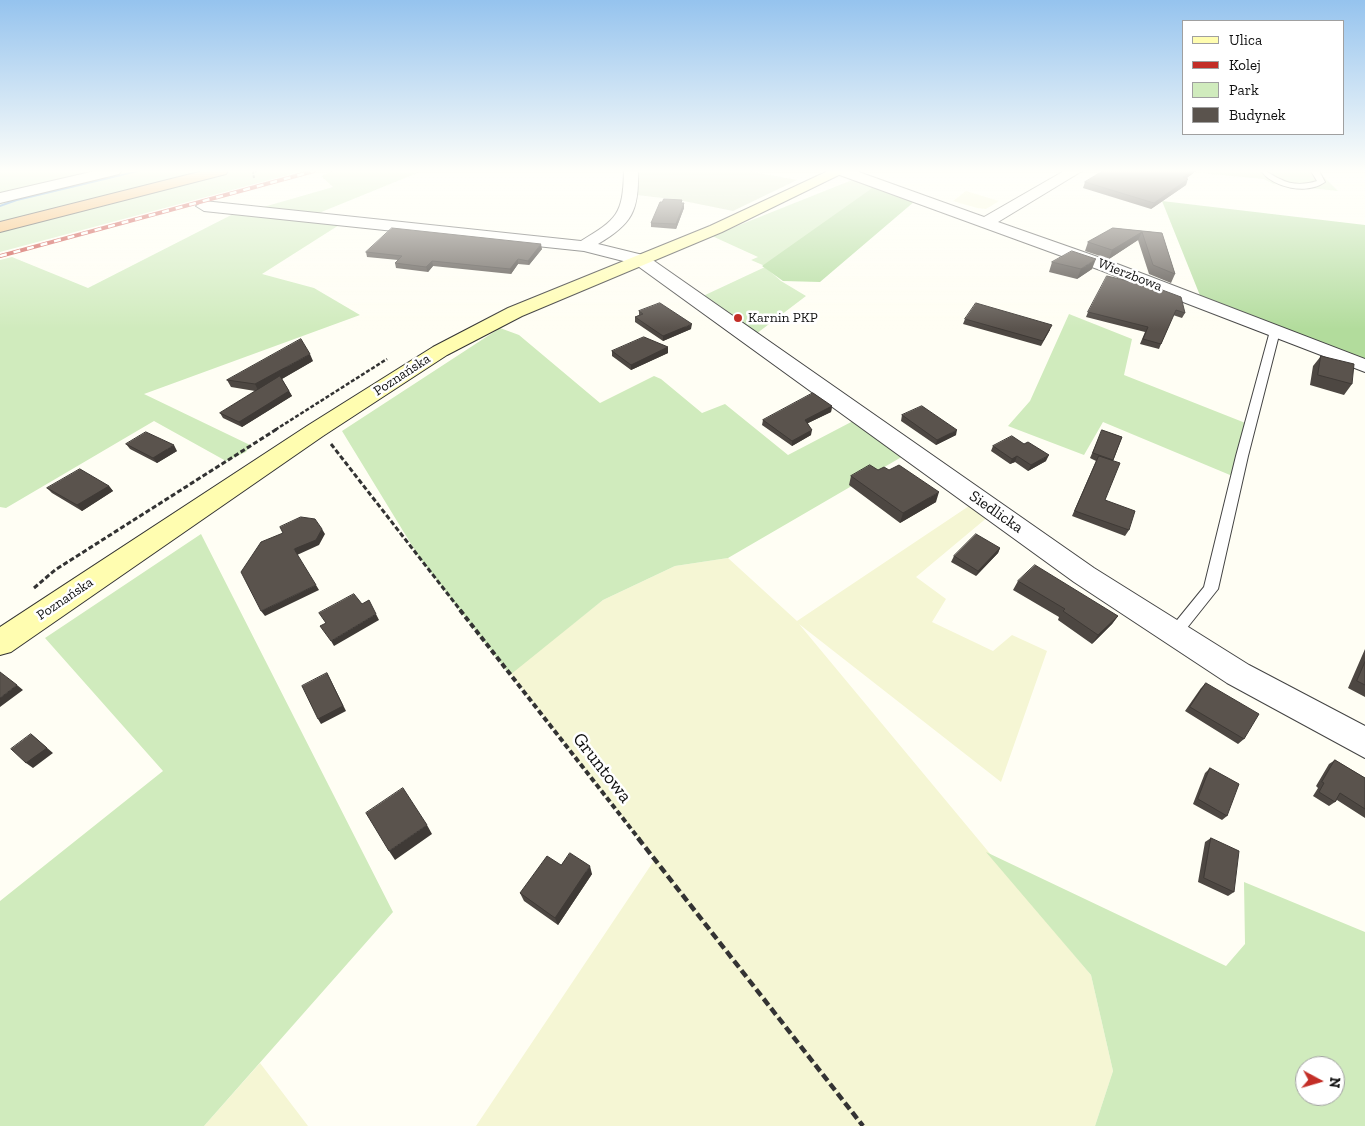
<!DOCTYPE html>
<html>
<head>
<meta charset="utf-8">
<style>
  body { margin:0 }
  #map { position:relative; width:1365px; height:1126px; overflow:hidden; background:#fffef4; font-family:"Zilla Slab",serif }
  canvas { display:block }
  .legend { position:absolute; left:1182px; top:20px; width:162px; height:115px; box-sizing:border-box; background:#fff; border:1px solid #a0a0a0; margin:0; padding:6px 9px; list-style:none; font-size:15px; color:#111 }
  .legend li { display:flex; align-items:center; gap:10px; height:25px }
  .legend b { width:25px; border:1px solid #a0a0a0 }
  .north { position:absolute; left:1295px; top:1056px; width:50px; height:50px; box-sizing:border-box; background:#fff; border:1px solid #a0a0a0; border-radius:50%; rotate:96deg; font-size:14px; font-weight:700; line-height:20px; text-align:center; color:#111 }
  .north::after { content:''; display:block; margin:auto; width:18px; height:22px; background:#c32e27; clip-path:polygon(50% 0,100% 100%,50% 72%,0 100%) }
</style>
</head>
<body>
<div id="map">
<canvas width="1365" height="1126"></canvas>
<ul class="legend">
<li><b style="height:6px;background:#fffdb0"></b>Ulica</li>
<li><b style="height:6px;background:#c32e27"></b>Kolej</li>
<li><b style="height:14px;background:#d0ebbd"></b>Park</li>
<li><b style="height:14px;background:#5a534d"></b>Budynek</li>
</ul>
<div class="north">N</div>
</div>
<script>
const ctx = document.querySelector('canvas').getContext('2d');
ctx.lineJoin = 'round';
function fillPath(path, color) {
  ctx.fillStyle = color;
  ctx.fill(path, 'evenodd');
}
function stroke(path, color, width, dash) {
  ctx.strokeStyle = color;
  ctx.lineWidth = width;
  ctx.lineCap = dash ? 'butt' : 'round';
  ctx.setLineDash(dash || []);
  ctx.stroke(path);
}
function drawText(font, color, halo, rows, align = 'center') {
  ctx.font = font + ' "Zilla Slab",serif';
  ctx.lineWidth = 5;
  ctx.setLineDash([]);
  ctx.textBaseline = 'middle';
  ctx.strokeStyle = halo;
  ctx.fillStyle = color;
  for (const [text, x, y, turn = 0] of rows) {
    ctx.save();
    ctx.translate(x, y);
    ctx.rotate((+turn || 0) * Math.PI / 180);
    ctx.textAlign = isNaN(turn) ? turn : align;
    if (halo) ctx.strokeText(text, 0, 0);
    ctx.fillText(text, 0, 0);
    ctx.restore();
  }
}
const farmland = new Path2D(`
  M966 191 999 201 986 209 977 208 953 201Z
  M972 504 989 516 916 577 946 599 932 622 993 651 1012 635 1047 651 1001 782 799 624 1091 975 1113 1071 1095 1126H476L655 859 510 673 603 600 675 566 728 558 797 621Z
  M260 1063 308 1126H204Z`);
const green = new Path2D(`
  M0 171H303L0 252Z
  M333 171H422L314 215 347 220 262 274 314 288 360 315 144 394 250 445 246 452 226 461 154 421 6 508 0 507V260L12 257 88 288 243 209 260 208 333 187 321 176Z
  M1205 171H1318L1338 191 1273 184 1264 179 1202 173Z
  M857 178 878 185 765 266 751 260 758 257 712 236Z
  M765 267 781 281 806 296 756 334 703 296Z
  M1069 314 1132 339 1124 375 1253 426 1242 480 1103 422 1084 455 1008 426 1030 401Z
  M500 328 519 335 600 403 654 376 661 379 702 413 725 404 788 455 855 420 905 455 728 558 675 566 603 600 510 675 419 557 342 431Z
  M201 534 393 912 204 1126H0V901L163 771 45 638Z
  M986 852 1226 966 1245 944 1244 882 1365 932V1126H1095L1113 1071 1091 975ZM1305 1066H1335V1096H1305Z`);
const forest = new Path2D(`
  M878 184 915 201 820 282 783 281 762 266Z
  M1162 201 1365 225V366L1203 303Z`);
const cemetery = new Path2D(`
  M636 171H749L797 180 733 211 679 200 637 195Z`);
const stream = new Path2D(`
  M135 171H142L17 201 0 207V205L15 199Z`);
const pathFar4 = new Path2D(`
  M254 178 253 172 257 171`);
const pathFar3 = new Path2D(`
  M275 430 387 359`);
const pathFar2 = new Path2D(`
  M331 444 461 611
  M34 588 55 570 277 429`);
const pathFar1 = new Path2D(`
  M460 610 639 839`);
const path = new Path2D(`
  M638 838 863 1126`);
const service = new Path2D(`
  M1261 171C1270 171 1272 176 1280 179 1291 185 1305 185 1317 181L1311 171H1319L1325 182C1307 195 1274 188 1261 171Z
  M1275 328 1280 331 1248 456 1218 589 1179 638 1174 640 1169 638 1167 634 1169 630 1204 587 1236 456 1270 331Z`);
const minor = new Path2D(`
  M95 171H121L119 174 0 203V193Z
  M624 171H638C639 211 632 224 598 244L647 256 1094 568 1249 665 1365 726V758L1227 683 1074 582 635 264 584 251 204 211 196 206 204 201 581 241C617 219 623 215 624 171Z
  M835 171H856L984 217 1064 171H1082L998 222 1112 262 1365 359V372L1100 270 837 174Z`);
const secondary = new Path2D(`
  M828 171H847L722 232 522 316 447 355 323 436 11 652 0 655V627L307 426 433 347 508 308 710 226Z`);
const motorway = new Path2D(`
  M203 171H228L226 174 0 232V222Z`);
const rail = new Path2D(`
  M0 256 314 171`);
const wall = new Path2D(`
  M1103 171H1196L1187 178 1186 185 1151 209 1083 188 1085 182Z
  M682 203 684 208 676 229 651 227V223Z
  M1113 228 1162 233 1175 274 1171 283 1149 274 1138 240 1109 259 1085 251 1088 242Z
  M542 249 529 265 518 264 511 274 433 266 428 272 396 268 395 263 398 260 367 257 366 252Z
  M1052 262 1092 269 1077 279 1049 272Z
  M1157 288 1185 313 1182 318 1173 315 1159 349 1140 344 1145 332 1086 317 1088 312Z
  M639 311 691 329 663 341 635 322V317L639 315Z
  M965 319 1050 330 1041 346 963 324Z
  M668 347V353L631 370 612 356V351Z
  M1321 356 1352 384 1344 395 1310 385 1313 366Z
  M313 361 282 379 292 396 242 427 223 418 220 413 255 391 231 387 227 380Z
  M832 406 831 412 808 423 811 435 792 446 762 425 763 420Z
  M902 415 956 435 936 445 901 421Z
  M1102 430 1122 437 1113 461 1105 500 1129 530 1125 536 1072 516 1096 461 1090 458Z
  M126 444 177 451 157 463 130 449Z
  M993 446 1046 461 1028 471 1015 462 1010 464 991 451Z
  M878 470 936 502 900 523 849 485 851 476Z
  M109 486 113 491 82 511 52 493 47 488Z
  M1000 548 998 553 976 576 951 562 954 556Z
  M1018 581 1118 616 1112 624 1092 644 1058 620 1059 617 1013 590Z
  M1365 649V697L1348 688Z
  M1206 683 1244 739 1238 744 1185 711 1201 688Z
  M1335 760 1365 778V818L1337 800 1335 802 1329 806 1313 796 1318 788 1316 786 1329 764Z
  M1210 768 1227 816 1222 820 1193 804 1205 773Z
  M1211 838 1234 892 1228 896 1198 882 1205 842Z
  M561 865 592 874 558 925 524 901 520 893Z`);
const shadedWall = new Path2D(`
  M1191 171H1196L1180 183 1183 177Z
  M1188 179 1186 185 1151 209 1154 203Z
  M684 203V208L676 229V224Z
  M1142 232 1138 240 1109 259 1112 250Z
  M541 244 542 249 529 265 528 261Z
  M518 259V264L511 274 510 269Z
  M1096 259 1092 269 1077 279 1081 269Z
  M432 261 433 266 428 272 426 267Z
  M692 324 691 329 663 341V336Z
  M668 347V353L631 370V365Z
  M310 354 313 361 259 392 255 384Z
  M289 391 292 396 242 427 239 422Z
  M832 406 831 412 804 425 805 420Z
  M812 430 811 435 792 446V441Z
  M957 430 956 435 936 445 937 440Z
  M174 445 177 451 157 463 153 458Z
  M1049 455 1046 461 1028 471 1031 465Z
  M1017 456 1015 462 1010 464 1012 459Z
  M109 486 113 491 82 511 77 505Z
  M939 492 936 502 900 523 903 513Z
  M322 529 325 534 319 545 297 555 294 549Z
  M1000 548 998 553 976 576 978 571Z
  M316 585 319 590 265 616 261 611Z
  M376 614 379 620 334 646 331 641Z
  M1118 616 1112 624 1092 644 1098 635Z
  M327 673 346 711 321 724 318 719Z
  M17 685 23 690 0 707V698Z
  M31 734 53 753 33 768 26 763Z
  M427 825 432 834 395 860 389 851Z
  M590 866 592 874 558 925 555 918Z`);
const building = new Path2D(`
  M1103 171H1191L1183 177 1188 179 1154 203 1085 182Z
  M664 199 682 200 681 203H684L676 224 651 223 660 202H662Z
  M392 228 541 244 528 261 518 259 510 269 432 261 426 267 395 263 402 256 366 252Z
  M1113 228 1162 233 1175 274 1153 265 1142 232 1112 250 1088 242Z
  M1072 251 1096 259 1081 269 1052 262Z
  M1107 276 1157 288 1181 297 1185 313 1176 310 1161 344 1143 339 1148 327 1088 312Z
  M660 303 692 324 663 336 635 317 643 314 639 311Z
  M976 303 1052 325 1043 341 965 319Z
  M644 337 668 347 631 365 612 351Z
  M301 339 310 354 255 384 227 380Z
  M1321 356 1354 364 1352 384 1318 375Z
  M280 376 289 391 239 422 220 413Z
  M813 393 832 406 805 420 812 430 792 441 763 420Z
  M922 406 957 430 937 440 902 415Z
  M1102 430 1122 437 1113 460 1093 453Z
  M146 432 174 445 153 458 126 444Z
  M1012 436 1024 444 1028 442 1049 455 1031 465 1017 456 1012 459 993 446Z
  M1099 456 1120 463 1105 500 1135 511 1129 530 1075 511Z
  M870 465 878 470 884 467 889 470 899 465 939 492 903 513 851 476Z
  M80 469 109 486 77 505 47 488Z
  M301 517 315 519 322 529 316 540 294 549 316 585 261 611 241 572 261 542 283 533 280 527Z
  M976 534 1000 548 978 571 954 556Z
  M1035 565 1118 616 1098 635 1063 611 1065 609 1018 581Z
  M354 594 362 604 369 600 376 614 331 641 320 626 326 623 319 613Z
  M1365 662V685L1357 681Z
  M0 672 17 685 0 698Z
  M327 673 343 706 318 719 302 686Z
  M1206 683 1259 714 1244 739 1190 707Z
  M31 734 47 748 26 763 11 749Z
  M1335 760 1365 778V809L1340 793 1335 802 1319 792 1324 783 1322 782Z
  M1210 768 1239 784 1227 816 1198 799Z
  M403 788 427 825 389 851 366 813Z
  M1211 838 1239 851 1234 892 1204 878Z
  M570 853 590 866 555 918 520 893 547 856 561 865Z`);
const markers = [
  [738,318,5,"#c32e27"]
];
const farStreetnames = [
  ["Wierzbowa",1130,275,21],
  ["Poznańska",402,375,-33],
  ["Poznańska",65,599,-34]
];
const farPoinames = [
  ["Karnin PKP",748,318]
];
const streetNames = [
  ["Siedlicka",996,512,35]
];
const nearStreetnames = [
  ["Gruntowa",602,768,52]
];
fillPath(farmland, '#f5f6d4');
fillPath(green, '#d0ebbd');
fillPath(forest, '#b2dc9c');
fillPath(cemetery, '#d6e3c4');
fillPath(stream, '#3f87ce');
stroke(service, '#444', 2);
stroke(minor, '#444', 2);
stroke(secondary, '#333', 2);
stroke(motorway, '#222', 2);
stroke(pathFar4, '#333', 2, [3, 1]);
stroke(pathFar3, '#333', 2.5, [4, 2]);
stroke(pathFar2, '#333', 3, [5, 2.5]);
stroke(pathFar1, '#333', 4, [5.5, 3]);
stroke(path, '#333', 4.5, [8, 4]);
fillPath(service, '#fff');
fillPath(minor, '#fff');
fillPath(secondary, '#fffdb0');
fillPath(motorway, '#f4b15d');
stroke(rail, '#c32e27', 4);
stroke(rail, '#fff', 2.5, [7]);
fillPath(wall, '#4d4742');
fillPath(shadedWall, '#3f3a36');
fillPath(building, '#5a534d');
stroke(building, '#3f3a36', 1);
const sky = ctx.createLinearGradient(0, 0, 0, 329);
sky.addColorStop(0, '#95c3ee');
sky.addColorStop(0.52, '#fffffa');
sky.addColorStop(1, '#fffffa00');
ctx.fillStyle = sky;
ctx.fillRect(0, 0, 1365, 329);
for (const [x, y, r, color] of markers) {
  const dot = new Path2D();
  dot.arc(x, y, r, 0, 2 * Math.PI);
  ctx.fillStyle = color;
  ctx.fill(dot);
  stroke(dot, '#fff', 2);
}
drawText('14px', '#111', '#fff', farStreetnames);
drawText('14px', '#111', '#fff', farPoinames, 'left');
drawText('16px', '#111', '#fff', streetNames);
drawText('19px', '#111', '#fff', nearStreetnames);
</script>
</body>
</html>
